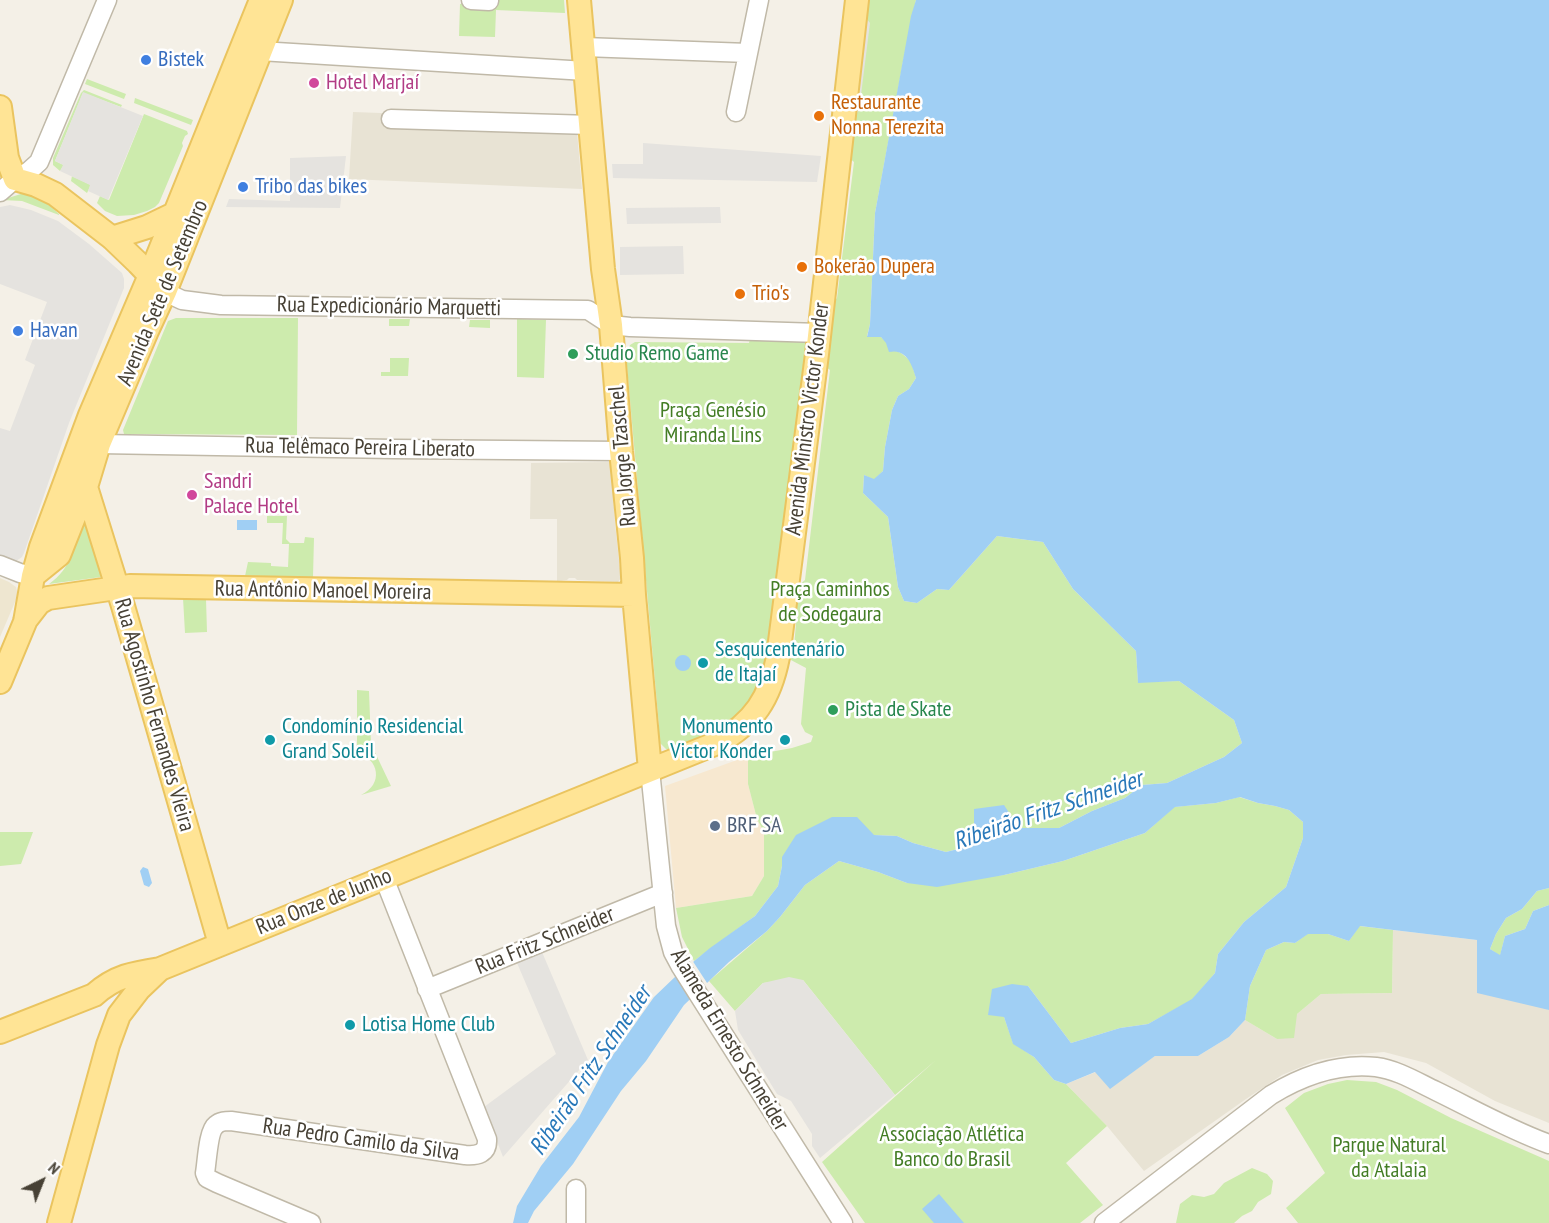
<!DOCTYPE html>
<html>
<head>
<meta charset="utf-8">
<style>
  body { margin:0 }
  #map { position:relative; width:1549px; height:1223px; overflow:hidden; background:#f4f0e7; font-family:"PT Sans Narrow",sans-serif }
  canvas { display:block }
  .north { position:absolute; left:12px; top:1151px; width:60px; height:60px; -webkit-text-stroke:4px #fff; paint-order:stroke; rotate:43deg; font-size:16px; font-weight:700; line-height:24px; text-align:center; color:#474135 }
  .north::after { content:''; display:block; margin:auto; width:21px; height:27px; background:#474135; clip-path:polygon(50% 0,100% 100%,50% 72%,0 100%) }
</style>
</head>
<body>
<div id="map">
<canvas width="1549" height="1223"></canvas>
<div class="north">N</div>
</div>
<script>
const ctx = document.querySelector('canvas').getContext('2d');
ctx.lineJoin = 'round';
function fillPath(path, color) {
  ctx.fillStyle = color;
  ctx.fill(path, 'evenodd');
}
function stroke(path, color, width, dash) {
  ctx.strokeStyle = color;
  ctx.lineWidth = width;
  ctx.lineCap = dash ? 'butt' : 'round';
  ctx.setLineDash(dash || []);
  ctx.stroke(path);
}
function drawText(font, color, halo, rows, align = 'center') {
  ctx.font = font + ' "PT Sans Narrow",sans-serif';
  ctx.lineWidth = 5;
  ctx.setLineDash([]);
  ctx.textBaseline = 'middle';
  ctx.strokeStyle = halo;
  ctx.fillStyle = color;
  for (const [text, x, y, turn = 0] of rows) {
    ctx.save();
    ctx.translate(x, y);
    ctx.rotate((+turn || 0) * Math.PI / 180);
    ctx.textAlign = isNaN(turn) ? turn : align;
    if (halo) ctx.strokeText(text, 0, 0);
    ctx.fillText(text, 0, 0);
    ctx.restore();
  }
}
const residential = new Path2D(`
  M353 112 576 120 582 189 349 179Z
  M611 462 615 523 621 578 618 582 577 580 575 578H569L567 580 557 581V519H530L531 463Z
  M1393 930 1477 940 1545 1008 1549 1010V1123L1495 1101 1426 1063 1384 1052 1346 1055 1318 1060 1282 1075 1246 1099 1144 1171 1107 1126 1066 1084 1096 1072 1110 1088 1155 1056H1198L1229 1037 1245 1020 1277 1039 1297 1014 1321 994 1392 993Z`);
const commercial = new Path2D(`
  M748 756V784L757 819 764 832V876L752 896 676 908 665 786Z`);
const education = new Path2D(`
  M0 578 9 582 16 587 18 595 0 637Z`);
const green = new Path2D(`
  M496 0H564L565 13 496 10 495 37 459 36 460 4 495 6Z
  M869 0H916L903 62 875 213 870 324 867 336 881 337 896 351 901 353 911 361 916 378 909 389 898 396 892 410 885 447 883 471 874 480 864 475 863 493 888 517 898 587 904 601 917 603 937 589 949 590 997 536 1043 542 1073 589 1136 651 1138 682 1179 681 1234 720 1242 743 1224 757 1167 783 1142 785 1125 798 1092 811 1059 828H1019L974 845 946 852 913 843 897 836 874 835 782 857V866L778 886 755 916 694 961 682 937 676 908 752 896 764 876V832L757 819 748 784V756L792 748 811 742 813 736 805 732 801 724 806 668 789 659V650L794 646 797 613 794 606 796 588 805 580 830 370 822 364 829 307 837 298 854 162 847 156 863 9 869 5Z
  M87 79 126 94 124 99 85 84Z
  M84 90 122 105 121 107 83 93 55 161 64 165 60 171 53 165V158L81 93Z
  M135 98 193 120 191 125 134 103Z
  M144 114 187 131 188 134 185 136 182 143 183 146 159 203 155 207 147 211 134 215 117 216 105 211 97 203 100 196 109 200Z
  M72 176 91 185 87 193 71 181Z
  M32 189 59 214V215L22 201 2 200 27 192Z
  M176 318H298L297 435 124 434 123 430 168 321Z
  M389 319H410L409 326H389Z
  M517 319 546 320 544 378 517 377Z
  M470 320H490V328L469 327Z
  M750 338 805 342 807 345 808 362 803 366 771 644 755 700 727 725 672 750 666 749 656 739 657 727 659 726 626 355 630 345 635 342 749 343Z
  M390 358H409L408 376H381V372H390Z
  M267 516H287L286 539 290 543H304L305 537 314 538 313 577 245 576 248 562 271 563V566L288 567 289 544H282L283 523H267Z
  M85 524 101 577 49 584C71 569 74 547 85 524Z
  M183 598 206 599 207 632 185 633Z
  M357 690 369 691 371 744 391 786 361 795C384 784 379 759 357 752Z
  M1239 797 1258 803 1275 806 1289 810 1303 822V838L1286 887 1244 922 1218 954 1215 973 1192 1000 1148 1024 1120 1028 1071 1043 1028 986 1004 1017 1013 1043 1034 1057 1054 1080 1066 1084 1107 1126 1066 1163 1103 1205 1080 1223H865L822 1162 936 1060 895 1095 803 980 763 983 735 1011 709 981 767 931 780 917 805 885 839 861 878 872 907 883 1004 875 1063 861 1145 833 1174 807 1216 803Z
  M0 832H33L21 864 0 866Z
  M1549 888V905L1533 911 1525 929 1505 936 1500 956 1490 949 1496 934 1506 918 1522 909 1537 891Z
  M1359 926 1393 930 1392 993 1321 994 1297 1014 1294 1038 1277 1039 1245 1020 1250 986 1266 950 1284 942 1295 943 1307 934H1328L1349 941Z
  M1347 1080 1376 1082 1397 1090 1451 1118 1549 1161V1223H1298L1286 1208 1325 1173 1285 1108 1304 1093 1328 1084Z
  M1252 1168 1267 1174 1273 1181 1271 1194 1258 1202 1252 1211 1242 1216 1234 1223H1176L1180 1204 1192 1195 1204 1197 1214 1194 1224 1183Z`);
const parking = new Path2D(`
  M863 14 870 23 859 111 851 118Z
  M83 92 143 116 108 200 88 191 90 185 60 171 63 165 55 161Z
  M643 143 821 156 817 182 613 178 612 164H643Z
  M346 156 340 208 226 207 229 199 290 201V158Z
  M10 205 31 210 58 221 89 244 122 273 124 279V288L69 423 24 553 22 557 16 561 0 555V428L10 431 35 365 25 360 47 302 0 284V207Z
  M720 207 721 223 627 224 626 208Z
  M683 246 684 274 620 275V247Z
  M542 952 588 1060 503 1157 484 1107 556 1054 517 963Z
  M789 977 803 980 895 1095 820 1158 812 1146V1134L791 1101 777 1094 738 1030 735 1011 763 983Z`);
const water = new Path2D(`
  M916 0H1549V888L1537 891 1522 909 1506 918 1496 934 1490 949 1500 955 1505 936 1525 929 1533 911 1549 905V1010L1477 993V940L1360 926 1349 941 1328 934H1308L1295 943 1284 942 1266 950 1250 986 1245 1020 1229 1037 1198 1056H1155L1110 1089 1095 1072 1066 1084 1054 1080 1034 1057 1013 1044 1004 1017 988 1015 992 989 1012 984 1028 986 1071 1043 1120 1028 1148 1024 1192 999 1215 973 1218 954 1244 922 1286 887 1303 838V822L1289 810 1275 806 1258 803 1240 797 1216 803 1175 807 1145 833 1063 861 1004 875 937 887 907 883 878 872 839 861 805 885 780 917 767 931 729 962 684 1005 646 1061 621 1091 573 1164 534 1211 528 1223H513L517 1206 541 1166 579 1117 608 1062 654 997 676 976 710 948 755 916 778 886 782 866V857L796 835 832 817H857L874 835 897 836 913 843 946 852 974 845V809L1004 805 1019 828H1059L1092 811 1125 798 1142 785 1167 783 1224 757 1242 743 1234 720 1179 681 1138 683 1136 651 1073 589 1043 542 997 536 949 590 937 589 917 603 904 601 898 587 888 517 863 493 864 475 874 479 883 471 885 447 892 410 898 396 909 389 916 378C912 364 906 348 889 352L886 343 881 337H867L870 324 875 213 911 16Z
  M237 520H257V530H237Z
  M675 663a8 8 0 1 1 16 0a8 8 0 1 1-16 0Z
  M143 867 148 869 152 883 149 887 144 885 140 871Z
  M939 1194 964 1223H934L922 1209Z`);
const pier = new Path2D(`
  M692 960 709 986 694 999 687 963Z`);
const minor = new Path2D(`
  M471 0 489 1V0
  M584 47 748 53
  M260 51 586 71
  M736 112 759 0
  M391 119 591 125
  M0 192 15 179 29 171 39 162 107 0
  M165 292 182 300 221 305 588 310 611 325 630 327 819 333
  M99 444 394 449 621 451
  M0 565 20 573 33 576
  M650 770 666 926 673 952 681 967 843 1223
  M427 989 663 893
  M311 1223 217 1183 207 1178 205 1173C207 1162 208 1131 216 1125 220 1121 226 1121 231 1121L465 1155C477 1156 488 1154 487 1139L384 878
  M576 1223V1189
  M1104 1223 1271 1095C1302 1076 1339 1063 1376 1067 1398 1070 1417 1082 1436 1091 1473 1109 1510 1130 1549 1144`);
const major = new Path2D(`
  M579 0 603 269 611 325 621 451 632 558 634 595 650 770
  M0 107 7 158 15 179 36 185 55 194 112 238 138 263 158 284
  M112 238 147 227 174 214
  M86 487 123 606 220 944
  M33 576 59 555 86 487 99 444 147 331 165 292 281 0
  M25 621 39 603 48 598 130 586 634 595
  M0 682 25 622 33 576 41 547 90 415 150 275 261 0
  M0 1032 94 995C115 976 134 973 160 969L717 743C754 723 770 698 778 657L817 354 857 0
  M59 1223 108 1045 119 1015 139 989 160 969`);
const markers = [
  [146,60,6,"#3f7fe0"],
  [314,83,6,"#d1479c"],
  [819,116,6,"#e8710a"],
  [243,187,6,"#3f7fe0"],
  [802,267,6,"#e8710a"],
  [740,294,6,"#e8710a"],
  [18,331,6,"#3f7fe0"],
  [573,354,6,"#2e9e5b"],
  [192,495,6,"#d1479c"],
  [703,663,6,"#0f9aa8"],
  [833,710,6,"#2e9e5b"],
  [270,740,6,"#0f9aa8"],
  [785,740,6,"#0f9aa8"],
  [715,826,6,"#5c6f8a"],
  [350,1025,6,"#0f9aa8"]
];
const shopNames = [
  ["Bistek",158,60],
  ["Tribo das bikes",255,187],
  ["Havan",30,331]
];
const hotelNames = [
  ["Hotel Marjaí",326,83],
  ["Sandri",204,482],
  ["Palace Hotel",204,507]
];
const foodNames = [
  ["Restaurante",831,103],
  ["Nonna Terezita",831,128],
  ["Bokerão Dupera",814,267],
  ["Trio's",752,294]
];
const streetNames = [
  ["Avenida Sete de Setembro",163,293,-67],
  ["Rua Expedicionário Marquetti",389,307,1],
  ["Avenida Ministro Victor Konder",808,419,-83],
  ["Rua Telêmaco Pereira Liberato",360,448,1],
  ["Rua Jorge Tzaschel",623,456,-95],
  ["Rua Antônio Manoel Moreira",323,591,1],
  ["Rua Agostinho Fernandes Vieira",154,715,74],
  ["Rua Onze de Junho",324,902,-22],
  ["Rua Fritz Schneider",545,941,-22],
  ["Alameda Ernesto Schneider",729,1040,59],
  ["Rua Pedro Camilo da Silva",361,1140,8]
];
const leisureNames = [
  ["Studio Remo Game",585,354],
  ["Pista de Skate",845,710]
];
const parkNames = [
  ["Praça Genésio",713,411],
  ["Miranda Lins",713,436],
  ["Praça Caminhos",830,590],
  ["de Sodegaura",830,615],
  ["Associação Atlética",952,1135],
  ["Banco do Brasil",952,1160],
  ["Parque Natural",1389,1146],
  ["da Atalaia",1389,1171]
];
const cultureNames = [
  ["Sesquicentenário",715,650],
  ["de Itajaí",715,675],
  ["Condomínio Residencial",282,727],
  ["Grand Soleil",282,752],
  ["Monumento",773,727,"right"],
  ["Victor Konder",773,752,"right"],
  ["Lotisa Home Club",362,1025]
];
const serviceNames = [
  ["BRF SA",727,826]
];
const waterNames = [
  ["Ribeirão Fritz Schneider",1048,811,-19],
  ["Ribeirão Fritz Schneider",591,1071,-56]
];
fillPath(residential, '#e8e3d4');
fillPath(commercial, '#f7e8d0');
fillPath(education, '#eee6d0');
fillPath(green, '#cdebad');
fillPath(parking, '#e5e3df');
fillPath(water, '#a0cff4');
fillPath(pier, '#f4f0e7');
stroke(minor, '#c0b9a8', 21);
stroke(major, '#eac45f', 26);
stroke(minor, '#fff', 18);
stroke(major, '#ffe495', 22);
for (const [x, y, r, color] of markers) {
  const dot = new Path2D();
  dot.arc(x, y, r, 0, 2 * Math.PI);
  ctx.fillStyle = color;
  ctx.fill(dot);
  stroke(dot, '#fff', 2);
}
drawText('22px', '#366cbe', '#fff', shopNames, 'left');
drawText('22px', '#b23c85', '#fff', hotelNames, 'left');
drawText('22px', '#c56008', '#fff', foodNames, 'left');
drawText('22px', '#474135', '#fff', streetNames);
drawText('22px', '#27864d', '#fff', leisureNames, 'left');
drawText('22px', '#437d25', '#fff', parkNames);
drawText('22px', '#0d838f', '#fff', cultureNames, 'left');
drawText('22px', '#4e5e75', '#fff', serviceNames, 'left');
drawText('italic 24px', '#2878b9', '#fff', waterNames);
</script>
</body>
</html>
